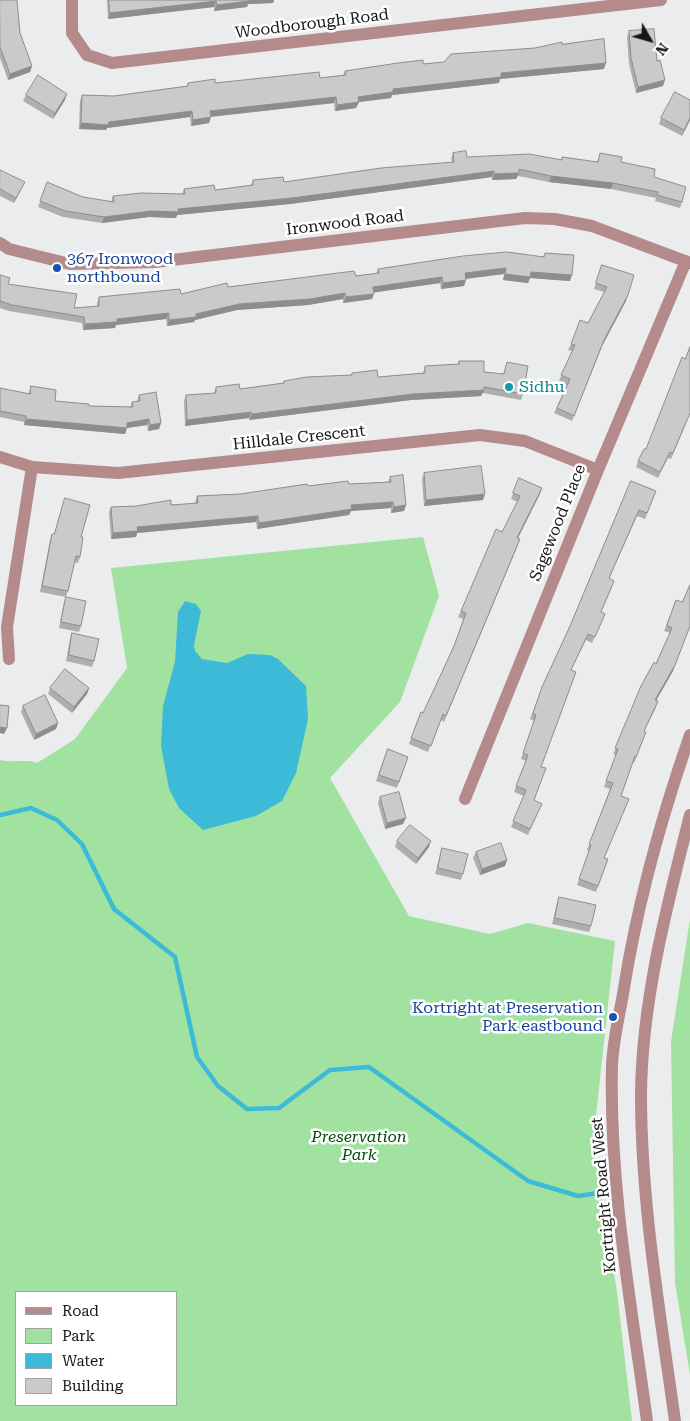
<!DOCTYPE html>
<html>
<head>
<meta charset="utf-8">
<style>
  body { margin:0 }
  #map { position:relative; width:690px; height:1421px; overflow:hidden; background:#ebeced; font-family:"Roboto Serif",serif }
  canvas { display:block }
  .legend { position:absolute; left:15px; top:1291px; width:162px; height:115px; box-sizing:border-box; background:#fff; border:1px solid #a2a2a2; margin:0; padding:6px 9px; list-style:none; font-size:15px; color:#161617 }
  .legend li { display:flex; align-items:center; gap:10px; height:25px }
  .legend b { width:25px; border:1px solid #a2a2a2 }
  .north { position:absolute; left:625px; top:15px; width:50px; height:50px; -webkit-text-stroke:4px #fff; paint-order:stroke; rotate:128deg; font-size:14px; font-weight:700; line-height:20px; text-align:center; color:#161617 }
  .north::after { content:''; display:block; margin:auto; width:18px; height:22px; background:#161617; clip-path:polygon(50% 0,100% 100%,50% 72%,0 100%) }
</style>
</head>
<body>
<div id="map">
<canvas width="690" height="1421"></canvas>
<ul class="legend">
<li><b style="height:6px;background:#b48a8b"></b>Road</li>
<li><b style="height:14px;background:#a1e2a0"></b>Park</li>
<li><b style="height:14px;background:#3cbad7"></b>Water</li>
<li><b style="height:14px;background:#cbcacb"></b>Building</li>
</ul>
<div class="north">N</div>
</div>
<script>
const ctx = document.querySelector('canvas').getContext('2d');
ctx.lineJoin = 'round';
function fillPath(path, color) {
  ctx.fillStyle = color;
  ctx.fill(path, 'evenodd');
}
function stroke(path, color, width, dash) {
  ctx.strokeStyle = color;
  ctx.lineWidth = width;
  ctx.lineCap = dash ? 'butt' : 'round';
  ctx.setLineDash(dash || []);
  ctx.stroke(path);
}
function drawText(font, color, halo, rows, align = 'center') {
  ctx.font = font + ' "Roboto Serif",serif';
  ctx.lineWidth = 5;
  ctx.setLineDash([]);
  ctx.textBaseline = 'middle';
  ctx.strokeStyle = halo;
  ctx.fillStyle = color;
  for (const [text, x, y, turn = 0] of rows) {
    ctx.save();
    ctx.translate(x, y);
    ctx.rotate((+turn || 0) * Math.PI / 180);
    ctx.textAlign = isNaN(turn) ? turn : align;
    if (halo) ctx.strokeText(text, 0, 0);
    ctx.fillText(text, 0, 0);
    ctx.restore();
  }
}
const green = new Path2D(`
  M423 537 439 596 400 702 330 778 409 916 490 934 528 923 615 941 593 1143 617 1292 632 1421H0V760C11 763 31 759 37 763L75 739 127 668 111 568ZM16 1292H176V1405H16Z
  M690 919V1375L675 1282 671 1042Z`);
const water = new Path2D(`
  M185 601 196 604 201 611 194 645 195 651 202 659 227 663 248 654 270 655 278 659 306 686 308 719 296 773 282 801 256 816 203 830 179 808 169 789 161 746 163 706 175 662 178 612Z`);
const stream = new Path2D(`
  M0 815 31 808 57 820 82 844 114 909 175 957 197 1057 218 1086 247 1109 279 1108 330 1070 369 1067 528 1181 578 1196 598 1193`);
const minor = new Path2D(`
  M72 0V33L87 55 112 63 661 0
  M0 243 9 249 70 264 155 262 525 218 555 219 592 226 690 263
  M0 457 32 467 118 473 480 435 525 441 598 470
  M9 659 7 627 32 467
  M465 799 598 470 686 261`);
const tertiary = new Path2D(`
  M647 1421C631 1303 609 1184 612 1065 613 1041 619 1017 623 994 637 904 660 821 690 735
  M675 1421C660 1312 641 1204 641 1094 642 999 667 906 690 815`);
const wall = new Path2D(`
  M0 0 20 33 32 66 30 72 8 80 0 58Z
  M107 0H274L273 3 248 4 247 7 214 11V7L108 19Z
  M629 31 663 86 636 93 629 64 627 37Z
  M562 44 604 69 500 79 499 83 392 95 391 98 359 102 356 108 335 111 334 103 211 117 209 123 191 126 190 117 107 128 106 130 79 129 80 101 82 95 114 96 187 86 188 83H215L320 78 343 75 345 71 444 62Z
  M26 95 65 100 53 119 23 101Z
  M661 118 690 120 682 136 659 124Z
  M453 153 467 157 561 160 562 157 597 162 600 153 654 177 682 202 680 208 655 201 656 198 611 189 549 182 518 176 516 179 492 180V177L290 204 177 215 176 218 149 217 102 223 63 217 38 207 47 182 83 197 111 202 113 196 182 194 184 189 215 190 251 185 253 180 284 182 452 162 451 159Z
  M0 170 22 188 14 203 0 196Z
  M545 253 570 281 530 278 528 283 503 280 504 274 466 279 464 286 441 289 440 283 374 292 372 299 343 303V299L308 305 237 310 195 320 194 322 167 326 166 319 116 325 115 328 83 330 82 323 9 311 0 308V275L8 284 74 308 97 306V303L99 297 181 294 228 287 376 274 378 269 543 257Z
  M602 265 626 301 602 346 572 421 554 413 567 385 559 381 572 351 568 350 571 344 588 323 604 292 594 289Z
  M459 361 484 372 503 374 507 362 523 394 521 400 483 393 481 396 411 400 249 420V418L185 426 184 401 186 395 214 393 216 387 240 389 283 383 284 381 351 375 352 373 378 377 423 373 425 366 458 364Z
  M31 386 55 401 89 406 130 407 132 402 137 401 139 395 161 423 159 429 148 431 147 425 127 428 125 434 24 425V422L0 417V388L28 394Z
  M690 414 671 459 668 458 658 478 636 467 638 461 646 449Z
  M424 473 483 500 424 506 422 479Z
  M390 477 406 505 404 511 391 513V508L351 511 349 515 257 529 256 522 137 533 136 537 111 539 109 512 111 507 171 505 195 503 197 496 240 494 308 486 388 482Z
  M519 478 542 488 518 538V545L444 722 441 720 428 752 409 744 421 712 423 713 454 646 463 619 458 617 461 611 518 502 511 499Z
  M631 481 656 491 645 519 637 516 609 579 612 587 601 612 605 614 592 643 586 640 571 670 541 767 534 800 539 810 528 835 511 827 524 796 514 792 526 761 521 759 534 721 530 719 542 687 570 626Z
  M52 534 81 537 80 557 78 563 74 562 68 591 66 597 40 592 50 540Z
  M66 597 81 626 79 632 59 628 64 603Z
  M676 600 673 671 656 700V707L644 731V738L634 763 633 762 621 796 604 858 608 859 596 892 577 885 589 851 587 850 610 789 604 787 616 755 613 754 670 633 664 631Z
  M72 633 94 661 92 667 66 661 70 639Z
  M50 688H89L87 694 72 713 48 694Z
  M23 706 58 723 56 729 34 740 21 712Z
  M388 749 408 757 397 788 376 781Z
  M380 797 403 824 385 829 378 803Z
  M397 841 429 847 416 864 395 847Z
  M442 848 463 874 461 880 435 874Z
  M476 852 507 860 505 866 480 875 473 858Z
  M559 897 591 926 589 932 552 924 557 903Z`);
const shadedWall = new Path2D(`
  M248 0H274L273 3 248 4 247 7 214 11 217 5Z
  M216 1 214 7 108 19 110 13Z
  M606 63 604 69 500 79 499 83 392 95 391 98 359 102 356 108 335 111 337 105 358 97 393 89 501 73Z
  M32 66 30 72 8 80 10 74Z
  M665 80 663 86 636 93 638 87Z
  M67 94 65 100 53 119 55 113Z
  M336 97 334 103 208 117 210 111Z
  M192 111 190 117 107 128 106 130 79 129 81 123 109 122Z
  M211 117 209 123 191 126 193 120Z
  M690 118V120L682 136 684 130Z
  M494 171 492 177 290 204 177 215 176 218 149 217 102 223 104 217 151 211 178 209Z
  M519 173 516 179 492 180 494 174Z
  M551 176 613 183 611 189 549 182Z
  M25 182 22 188 14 203 16 198Z
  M506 268 504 274 463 279 465 273Z
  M531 272 572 275 570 281 530 278 528 283 503 280 505 274Z
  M442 277 440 283 371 293 373 287Z
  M466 280 464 286 441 289 443 283Z
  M345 293 343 299 308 305 237 310 195 320 194 322 167 326 169 320 239 304Z
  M374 294 372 299 343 303 346 297Z
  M628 295 626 301 602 346 572 421 604 340Z
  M169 313 166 319 116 325 115 328 83 330 85 324 117 319Z
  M484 390 481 396 411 400 249 420 252 414 413 394Z
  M251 412 249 418 185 426 187 420Z
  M26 419 127 423 149 419 147 425 127 428 125 434 24 425Z
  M161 423 159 429 148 431 150 425Z
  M542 488 540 494 515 544 517 538Z
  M485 494 483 500 424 506 426 500Z
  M393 502 391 508 351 511 349 515 257 529 259 523 351 505Z
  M406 505 404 511 391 513 394 507Z
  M258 516 256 522 137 533 136 537 111 539 113 533 137 527Z
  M690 626 673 671 653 706 655 700Z
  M89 688 87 694 72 713 74 707Z
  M658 701 656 707 641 737 644 731Z
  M58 723 56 729 34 740 36 734Z
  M0 727 7 728 4 734 0 733Z
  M406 818 403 824 385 829 387 823Z
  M431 841 429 847 416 864 418 858Z
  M507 860 505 866 480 875 482 869Z`);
const building = new Path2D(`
  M0 0H17L20 33 32 66 10 74 0 47Z
  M109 0H249V1L217 5 216 1 110 13Z
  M654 29 657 61 660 60 665 80 638 87 631 58 629 31Z
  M604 39 606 63 501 73V77L393 89V92L358 97 359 102 337 105 336 97 210 111 211 117 193 120 192 111 109 122 108 125 81 123 82 95 114 96 188 86V83L215 79V83L319 72 320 78 346 75 345 71 398 63 423 60V64L444 62 451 54 535 48 562 42V44Z
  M38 75 67 94 55 113 26 95Z
  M675 92 690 100V118L684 130 661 118Z
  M466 151 467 157 529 154 562 160V157L598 162 600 153 622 157 621 162 655 169 654 177 686 187 682 202 657 195 658 192 613 183 551 176 519 169V173L494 174V171L292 198 178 209V212L151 211 104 217 65 211 40 201 47 182 83 197 114 202 113 196 141 193 185 194 184 189 214 185 215 190 253 185V180L283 177 284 182 381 168 454 162 453 153Z
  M0 170 25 182 16 198 0 189Z
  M507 252 544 257 545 253 574 255 572 275 531 272 530 277 505 274 506 268 465 273 466 280 443 283 442 277 373 287 374 294 346 297 345 293 310 299 239 304 196 314V317L169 320V313L117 319V322L85 324 84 317 12 305 0 301V275L10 278 8 284 77 294 74 308 99 306V297L180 289 181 294 227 283 228 287 354 271 356 276 379 273 378 269 463 256Z
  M602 265 634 275 628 295 604 340 574 416 557 408 570 379 561 375 575 345 571 344 580 320 588 323 607 287 596 283Z
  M690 347V413L673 453 670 452 660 472 638 461 644 449H646L682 357 685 359Z
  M459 361H484V372L504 374 507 362 528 366 523 394 484 387V390L413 394 252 414 251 412 187 420 186 395 216 393V387L239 384 240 389 284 383V381L307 377 352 375V373L377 370 378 377 425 373V366L459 364Z
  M31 386 56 390 55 401 89 404V406L133 407 132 402 140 401 139 395 156 392 161 423 150 425 149 419 127 423V428L26 419V416L0 411V388L30 394Z
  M481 466 485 494 426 500 424 473Z
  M403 475 406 505 394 507 393 502 351 505 352 509 259 523 258 516 137 527 138 531 113 533 111 507 136 506 171 500V505L198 503 197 496 240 494 307 484 308 486 348 481 349 484 391 482 390 477Z
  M519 478 542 488 517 538 520 539 446 716 443 714 431 746 411 738 421 712 423 713 454 646 466 613 461 611 496 529 502 532 520 496 513 493Z
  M631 481 656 491 647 513 639 510 609 578 614 581 601 612 605 614 595 637 588 634 571 670 576 672 541 767 546 768 534 800 542 804 530 829 513 821 526 790 516 786 528 755 523 753 536 715 533 713 542 687 570 626Z
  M65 498 90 505 81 537H83L80 557 76 556 68 591 42 586 52 534H54Z
  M690 585V626L675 665 655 700 658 701 644 731 646 732 636 757 635 756 621 796 629 799 604 858 608 859 598 886 579 879 591 845 589 844 613 783 606 781 618 749 615 748 641 686 654 662 656 664 672 628 667 625 676 600 682 602Z
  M66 597 86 601 81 626 61 622Z
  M72 633 99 639 94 661 69 655Z
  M65 669 89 688 74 707 50 688Z
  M45 695 58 723 36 734 23 706Z
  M0 705 9 706 7 728 0 727Z
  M388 749 408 757 399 782 379 775Z
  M399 792 406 818 387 823 380 797Z
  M410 825 431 841 418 858 397 841Z
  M501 843 507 860 482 869 476 852Z
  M442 848 468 854 463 874 438 868Z
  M559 897 596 905 591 926 555 918Z`);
const markers = [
  [57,268,5,"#1a4fb4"],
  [509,387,5,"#0f9aa8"],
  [613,1017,5,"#1a4fb4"]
];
const streetNames = [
  ["Woodborough Road",312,24,-7],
  ["Ironwood Road",345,223,-7],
  ["Hilldale Crescent",299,438,-6],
  ["Sagewood Place",558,523,-68],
  ["Kortright Road West",604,1195,-95]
];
const transitNames = [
  ["367 Ironwood",67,259],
  ["northbound",67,277],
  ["Kortright at Preservation",603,1008,"right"],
  ["Park eastbound",603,1026,"right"]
];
const cultureNames = [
  ["Sidhu",519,387]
];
const parkNames = [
  ["Preservation",359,1137],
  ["Park",359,1155]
];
fillPath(green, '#a1e2a0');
fillPath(water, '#3cbad7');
stroke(stream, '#3cbad7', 4.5);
stroke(minor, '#b48a8b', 12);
stroke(tertiary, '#b48a8b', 12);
fillPath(wall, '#afaeaf');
fillPath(shadedWall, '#8e8d8e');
fillPath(building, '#cbcacb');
stroke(building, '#8e8d8e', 1);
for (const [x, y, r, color] of markers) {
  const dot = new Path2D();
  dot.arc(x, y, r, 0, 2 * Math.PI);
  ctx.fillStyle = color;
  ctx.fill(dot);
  stroke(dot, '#fff', 2);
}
drawText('16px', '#161617', '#fff', streetNames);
drawText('16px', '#164399', '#fff', transitNames, 'left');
drawText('16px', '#0d838f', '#fff', cultureNames, 'left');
drawText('italic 16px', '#014b0b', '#fff', parkNames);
</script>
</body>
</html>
